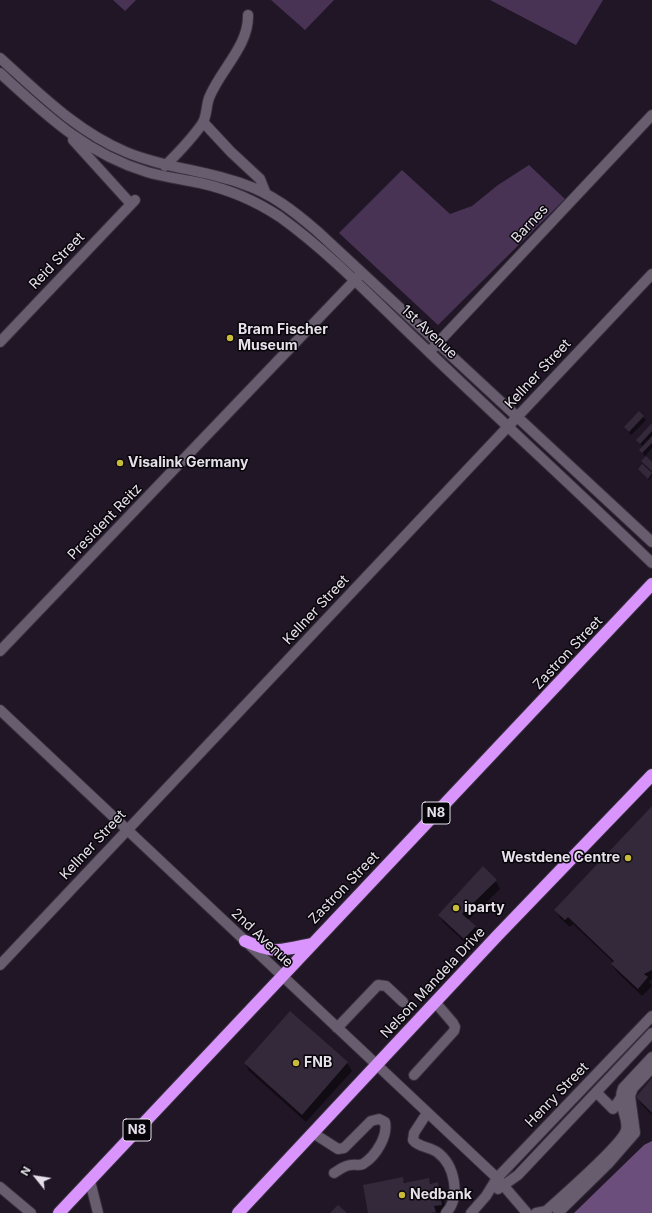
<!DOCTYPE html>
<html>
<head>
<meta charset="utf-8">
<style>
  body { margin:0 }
  #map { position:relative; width:652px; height:1213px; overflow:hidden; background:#201626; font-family:Inter,sans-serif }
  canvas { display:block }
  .north { position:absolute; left:16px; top:1157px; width:40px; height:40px; -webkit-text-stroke:3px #08050a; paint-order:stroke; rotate:300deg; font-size:11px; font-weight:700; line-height:16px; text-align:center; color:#e6e0eb }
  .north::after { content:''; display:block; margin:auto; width:14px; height:18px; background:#e6e0eb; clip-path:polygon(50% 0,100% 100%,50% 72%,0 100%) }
</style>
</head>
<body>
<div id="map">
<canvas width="652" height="1213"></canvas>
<div class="north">N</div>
</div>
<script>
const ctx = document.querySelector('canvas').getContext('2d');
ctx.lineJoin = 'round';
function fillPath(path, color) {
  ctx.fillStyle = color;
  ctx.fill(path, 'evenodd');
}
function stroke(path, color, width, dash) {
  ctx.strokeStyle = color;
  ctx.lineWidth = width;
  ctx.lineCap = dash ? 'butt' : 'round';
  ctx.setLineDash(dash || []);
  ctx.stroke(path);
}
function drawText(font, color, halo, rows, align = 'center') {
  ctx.font = font + ' Inter,sans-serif';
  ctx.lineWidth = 3;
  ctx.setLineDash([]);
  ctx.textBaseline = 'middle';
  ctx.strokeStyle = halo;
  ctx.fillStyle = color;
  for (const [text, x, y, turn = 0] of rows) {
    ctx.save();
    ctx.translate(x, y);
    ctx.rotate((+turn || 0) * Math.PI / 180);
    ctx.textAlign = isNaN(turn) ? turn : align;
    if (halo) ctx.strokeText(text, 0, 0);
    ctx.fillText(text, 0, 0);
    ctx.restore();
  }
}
const green = new Path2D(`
  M113 0H136L125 11Z
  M271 0H334L305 30Z
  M490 0H603L576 45Z
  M529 165 565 199 438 325 339 233 402 170 450 214 472 206 498 185Z`);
const water = new Path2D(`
  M652 1141V1213H574L644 1145Z`);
const shadow = new Path2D(`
  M643 417 646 420 631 435 625 428Z
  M652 424V448L645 456 640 450 643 447 637 440Z
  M642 465 652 475 649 480 640 471Z
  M652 808V980L649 981 652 986 642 996 617 972 612 965 614 963 573 924 570 927 560 918 556 910Z
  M496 881 500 889 468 920 475 927 480 935 469 946 444 923 439 915Z
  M290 1012 347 1063 352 1071 306 1122 249 1071 245 1063Z
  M652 1080V1115L642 1105 637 1097Z
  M402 1178 406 1184 428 1179 431 1184 437 1183 442 1191 446 1212 369 1213Z`);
const building = new Path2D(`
  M639 411 644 416 629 432 624 427Z
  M652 423V431L640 444 636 440Z
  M652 436V443L642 453 639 450Z
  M646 456 652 462V471L641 461Z
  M642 464 652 473 648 479 638 469Z
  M652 806V970L644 974 648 977 638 989 611 964 614 961 568 917 565 920 554 910Z
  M483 866 497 880 462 914 476 926 464 939 438 915Z
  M290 1011 348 1062 302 1115 244 1063Z
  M652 1078V1113L636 1097Z
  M403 1177 404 1183 429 1178 430 1184 438 1182 442 1205 434 1206 436 1212 430 1213H368L363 1185Z
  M338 1205 347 1213H330Z`);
const minor = new Path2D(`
  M0 58C39 93 76 131 126 152 164 168 205 170 243 184 271 193 295 212 317 231L652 542
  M0 73C46 115 85 153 147 172 164 177 182 179 200 183 227 189 256 201 280 217 334 256 380 306 428 351 502 422 578 491 652 563
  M203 122 231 152 260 179 266 194
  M73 140 131 204
  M165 166C178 153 191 140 202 124 207 117 206 106 209 98 220 70 249 46 248 15
  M0 342 135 200
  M433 348 652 115
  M0 651 358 277
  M0 710 497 1178 527 1213
  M0 965 652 274
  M337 1028 378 985 386 986 403 1002
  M414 1075 454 1031 455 1027 453 1023 435 1002
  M597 1093 613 1109 620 1099
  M427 1113 414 1133 413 1140C418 1147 430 1147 437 1152 455 1165 461 1197 446 1213
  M313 1133 338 1149 344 1148 371 1121 379 1119 385 1122C388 1136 376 1156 363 1164 358 1166 355 1164 351 1165 345 1165 339 1170 334 1173
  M90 1181 98 1213
  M0 1187 31 1213
  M498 1189 518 1175 652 1033
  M471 1213 486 1196 497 1178 652 1016
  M536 1213 546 1211C561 1197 622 1145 626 1130 629 1116 616 1105 623 1088L652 1057
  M558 1213 608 1164 635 1133 630 1096 633 1088 652 1068`);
const highway = new Path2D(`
  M245 941C275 954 280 951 311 944
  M59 1213 652 584
  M238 1213 497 936 652 775`);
const markers = [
  [230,338,4,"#c8bb3b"],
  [120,463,4,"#c8bb3b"],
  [628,858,4,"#c8bb3b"],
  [456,908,4,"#c8bb3b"],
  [296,1063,4,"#c8bb3b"],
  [402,1195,4,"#c8bb3b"]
];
const shields = [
  [436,813,28],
  [137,1130,28]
];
const shieldNames = [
  ["N8",436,813],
  ["N8",137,1130]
];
const streetNames = [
  ["Barnes",530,224,-47],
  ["Reid Street",57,261,-46],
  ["1st Avenue",429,332,43],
  ["Kellner Street",538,374,-47],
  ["President Reitz",105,522,-46],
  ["Kellner Street",316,610,-47],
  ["Zastron Street",568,653,-47],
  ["Kellner Street",93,845,-47],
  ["Zastron Street",344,888,-46],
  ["2nd Avenue",262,938,43],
  ["Nelson Mandela Drive",433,983,-47],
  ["Henry Street",557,1095,-46]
];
const poiNames = [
  ["Bram Fischer",238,330],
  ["Museum",238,346],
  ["Visalink Germany",128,463],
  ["Westdene Centre",620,858,"right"],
  ["iparty",464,908],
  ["FNB",304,1063],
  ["Nedbank",410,1195]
];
fillPath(green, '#493355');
fillPath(water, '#6c4e7c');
fillPath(shadow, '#0007');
fillPath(building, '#34293a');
stroke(minor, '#362f3b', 12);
stroke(highway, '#362f3b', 14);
stroke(minor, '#685c6f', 10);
stroke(highway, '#d995fd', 12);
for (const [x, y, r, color] of markers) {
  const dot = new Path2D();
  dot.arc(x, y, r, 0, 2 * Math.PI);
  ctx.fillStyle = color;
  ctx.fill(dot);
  stroke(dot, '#08050a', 1.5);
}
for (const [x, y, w] of shields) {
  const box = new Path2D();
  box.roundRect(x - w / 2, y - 11, w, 22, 3);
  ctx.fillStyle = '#08050a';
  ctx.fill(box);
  stroke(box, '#e6e0eb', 1);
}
drawText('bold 13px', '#e6e0eb', null, shieldNames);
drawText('14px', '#e6e0eb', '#08050a', streetNames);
drawText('bold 14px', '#e6e0eb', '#08050a', poiNames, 'left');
</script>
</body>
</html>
